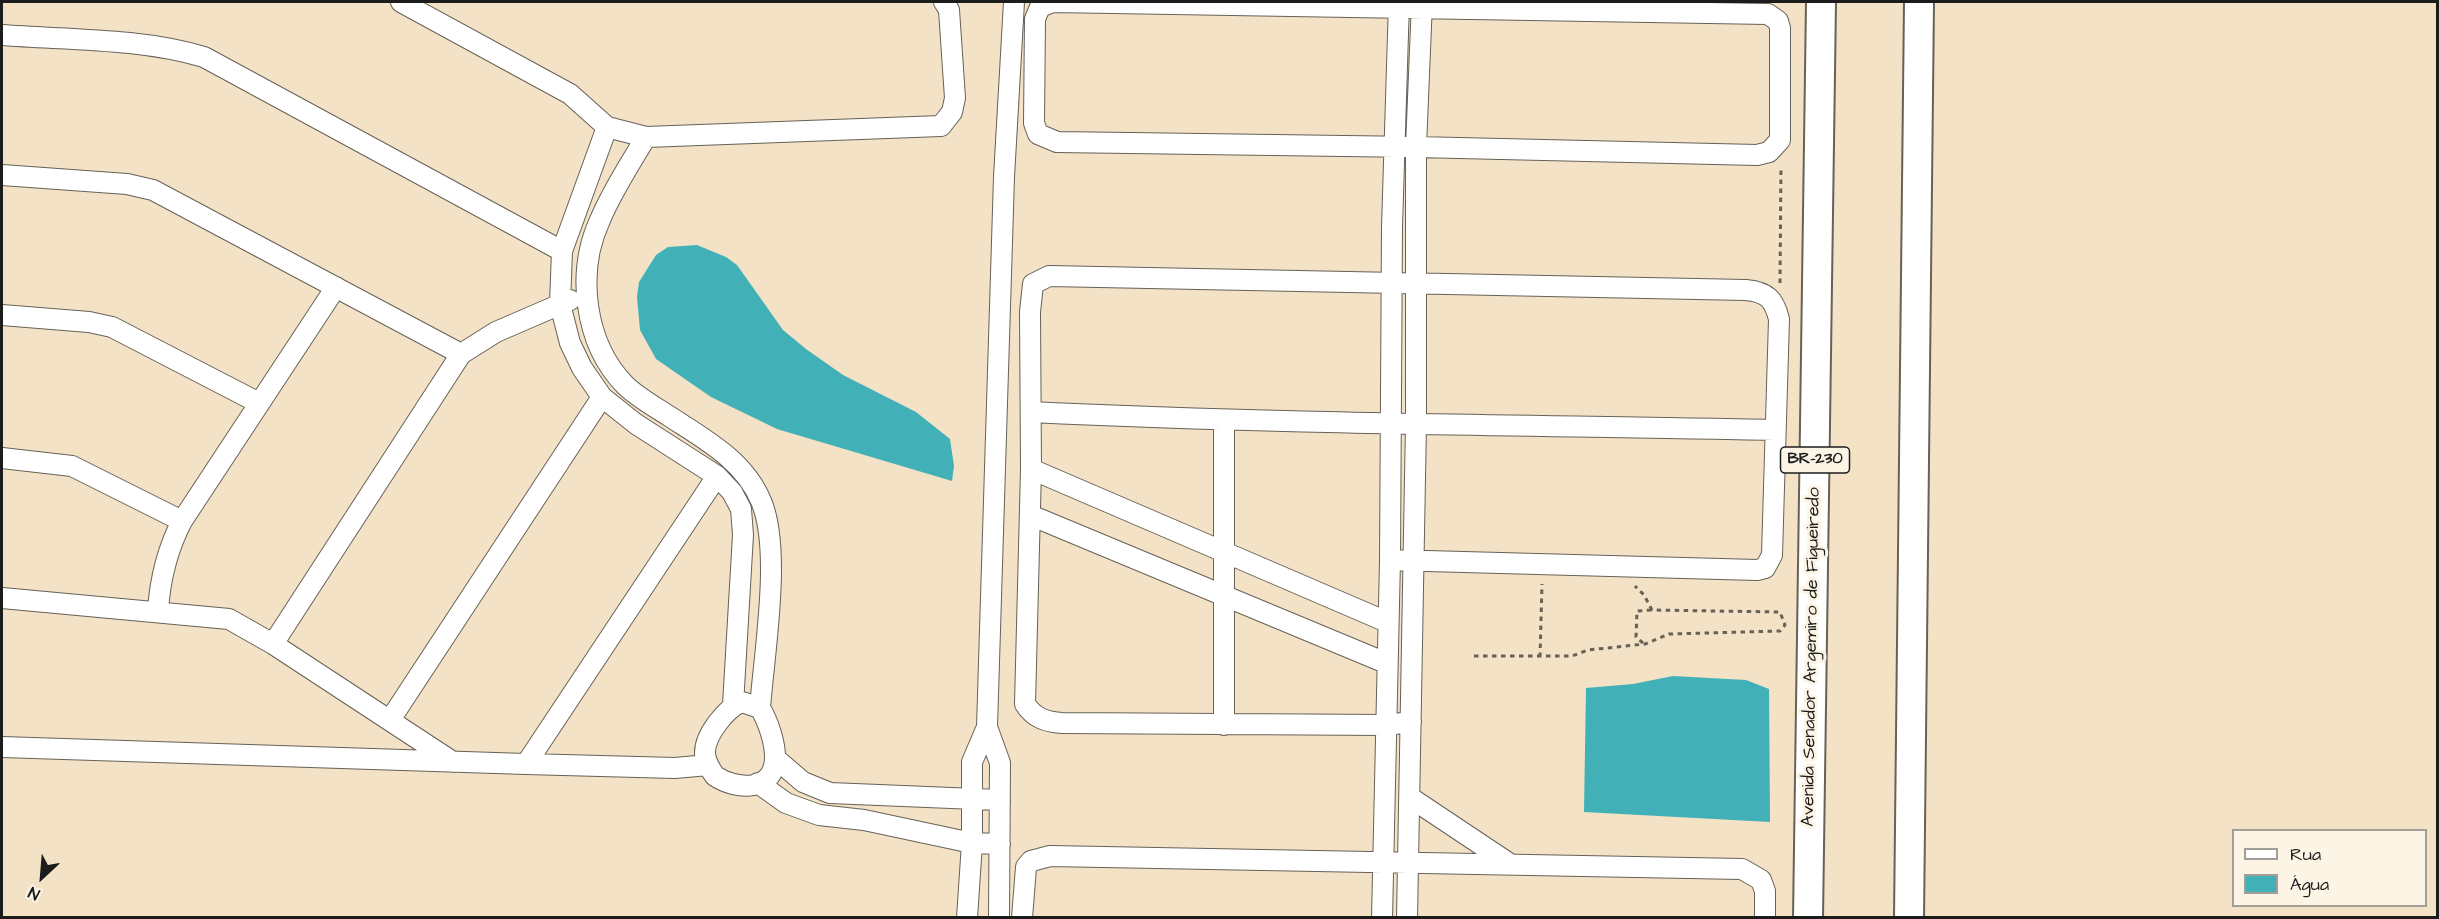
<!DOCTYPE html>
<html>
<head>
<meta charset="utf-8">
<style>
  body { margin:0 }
  #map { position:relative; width:2439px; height:919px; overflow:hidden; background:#f3e2c5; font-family:"Architects Daughter",sans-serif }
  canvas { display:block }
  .frame { position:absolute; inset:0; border:3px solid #1c1c1c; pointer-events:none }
  .legend { position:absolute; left:2232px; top:829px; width:195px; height:78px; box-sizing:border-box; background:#fcf5e5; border:2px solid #a29e95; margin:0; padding:8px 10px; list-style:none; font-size:18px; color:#1c1c1c }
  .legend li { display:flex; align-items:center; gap:12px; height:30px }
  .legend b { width:30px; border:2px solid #a29e95 }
  .north { position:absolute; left:12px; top:847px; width:60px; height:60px; -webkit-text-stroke:4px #fcf5e5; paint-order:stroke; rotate:206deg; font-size:16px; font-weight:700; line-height:24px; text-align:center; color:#1c1c1c }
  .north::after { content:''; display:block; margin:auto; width:21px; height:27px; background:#1c1c1c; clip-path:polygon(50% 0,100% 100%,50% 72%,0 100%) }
</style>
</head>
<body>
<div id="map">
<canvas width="2439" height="919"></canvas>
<div class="frame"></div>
<ul class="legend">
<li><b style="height:8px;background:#fff"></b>Rua</li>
<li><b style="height:16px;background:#41b1b7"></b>Água</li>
</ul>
<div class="north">N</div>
</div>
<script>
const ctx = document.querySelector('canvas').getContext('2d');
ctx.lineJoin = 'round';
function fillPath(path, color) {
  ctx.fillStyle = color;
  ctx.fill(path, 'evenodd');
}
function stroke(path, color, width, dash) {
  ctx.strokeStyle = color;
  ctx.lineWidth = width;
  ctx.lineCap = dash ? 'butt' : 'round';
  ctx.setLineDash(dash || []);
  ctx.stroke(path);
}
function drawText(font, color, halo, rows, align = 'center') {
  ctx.font = font + ' "Architects Daughter",sans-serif';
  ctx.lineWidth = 6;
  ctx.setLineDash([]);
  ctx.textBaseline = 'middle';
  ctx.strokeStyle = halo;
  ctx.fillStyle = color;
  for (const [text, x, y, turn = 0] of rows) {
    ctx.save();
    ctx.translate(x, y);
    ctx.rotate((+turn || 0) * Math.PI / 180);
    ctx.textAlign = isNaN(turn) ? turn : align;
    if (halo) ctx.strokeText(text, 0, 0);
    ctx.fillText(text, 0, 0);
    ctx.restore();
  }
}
const water = new Path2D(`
  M697 245 726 257 737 265 783 330 806 349 843 375 916 412 950 439 954 466 952 481 777 429 711 397 656 359 640 330 637 297 639 282 656 255 668 247Z
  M1673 676 1746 680 1769 689 1770 822 1584 812 1586 688 1633 684Z`);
const path = new Path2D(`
  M1780 283 1781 166
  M1643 643 1636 637 1637 611 1652 610
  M1474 656H1572L1588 650 1645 644 1669 634 1780 631 1785 625 1780 612 1652 610 1644 595 1635 586
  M1540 657 1542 584`);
const minor = new Path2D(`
  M401 2 570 94 607 127 646 137 941 126 952 112 955 98 949 10 944 2
  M1053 2 1768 14 1778 21 1780 28V140L1769 152 1757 155 1416 147 1057 142 1038 134 1034 123 1035 19 1040 7Z
  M2 35C68 40 140 38 204 57L562 251
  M607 127 562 251 560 304 570 343 582 368 602 397 636 424 717 476 732 492 741 509 743 535 733 705
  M646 137C630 164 612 191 600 220 576 272 584 343 625 385 637 397 655 407 669 416 704 439 744 460 761 501 782 549 764 654 760 708
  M2 175 127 184 153 190 461 354
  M2 315 89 322 112 327 259 403
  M1031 412C1278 424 1526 425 1774 430
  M2 458 72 466 182 521
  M1031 469 1387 622
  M1030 515 1386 663
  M1390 560 1757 570 1765 568 1772 555 1779 319C1774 299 1767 292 1746 290L1049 276 1033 284 1030 312 1031 469 1025 704C1034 718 1046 722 1062 723L1386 725 1411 722
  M2 598 229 619 273 644 453 762
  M158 611C160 578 167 550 182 521L336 287
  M273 644 461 354 496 332 570 300
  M742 702 760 708C768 721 775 742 775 757 775 793 736 790 715 776 710 769 706 763 705 754 704 736 726 708 742 702Z
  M390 720 602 397
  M1224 725V421
  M2 747 526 764 675 768 708 765
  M775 758 803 782 830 793 1000 800
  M526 764 717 476
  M758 783 786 803 819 815 864 820 972 843 1000 844
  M1411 798 1510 864
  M967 918 972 843V762L987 727
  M999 918 1000 763 987 727 1004 177 1014 2
  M1022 918 1026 867 1031 861 1050 856 1742 869 1761 880 1765 891V918
  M1382 918 1390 560 1392 227 1399 2
  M1407 918 1416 423V147L1422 2`);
const highway = new Path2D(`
  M1808 918 1821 2
  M1909 918 1919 2`);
const shields = [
  [1815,460,69]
];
const shieldNames = [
  ["BR-230",1815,460]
];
const streetNames = [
  ["Avenida Senador Argemiro de Figueiredo",1812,657,-89]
];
fillPath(water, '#41b1b7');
stroke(minor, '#676157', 22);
stroke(highway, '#676157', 32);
stroke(path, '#676157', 3, [4.5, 4.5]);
stroke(minor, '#fff', 20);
stroke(highway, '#fff', 28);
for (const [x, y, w] of shields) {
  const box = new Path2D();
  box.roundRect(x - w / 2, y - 13, w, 26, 4.5);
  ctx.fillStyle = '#fcf5e5';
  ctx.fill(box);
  stroke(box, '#1c1c1c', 1.5);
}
drawText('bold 16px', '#1c1c1c', null, shieldNames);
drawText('18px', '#1c1c1c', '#fcf5e5', streetNames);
</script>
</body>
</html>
